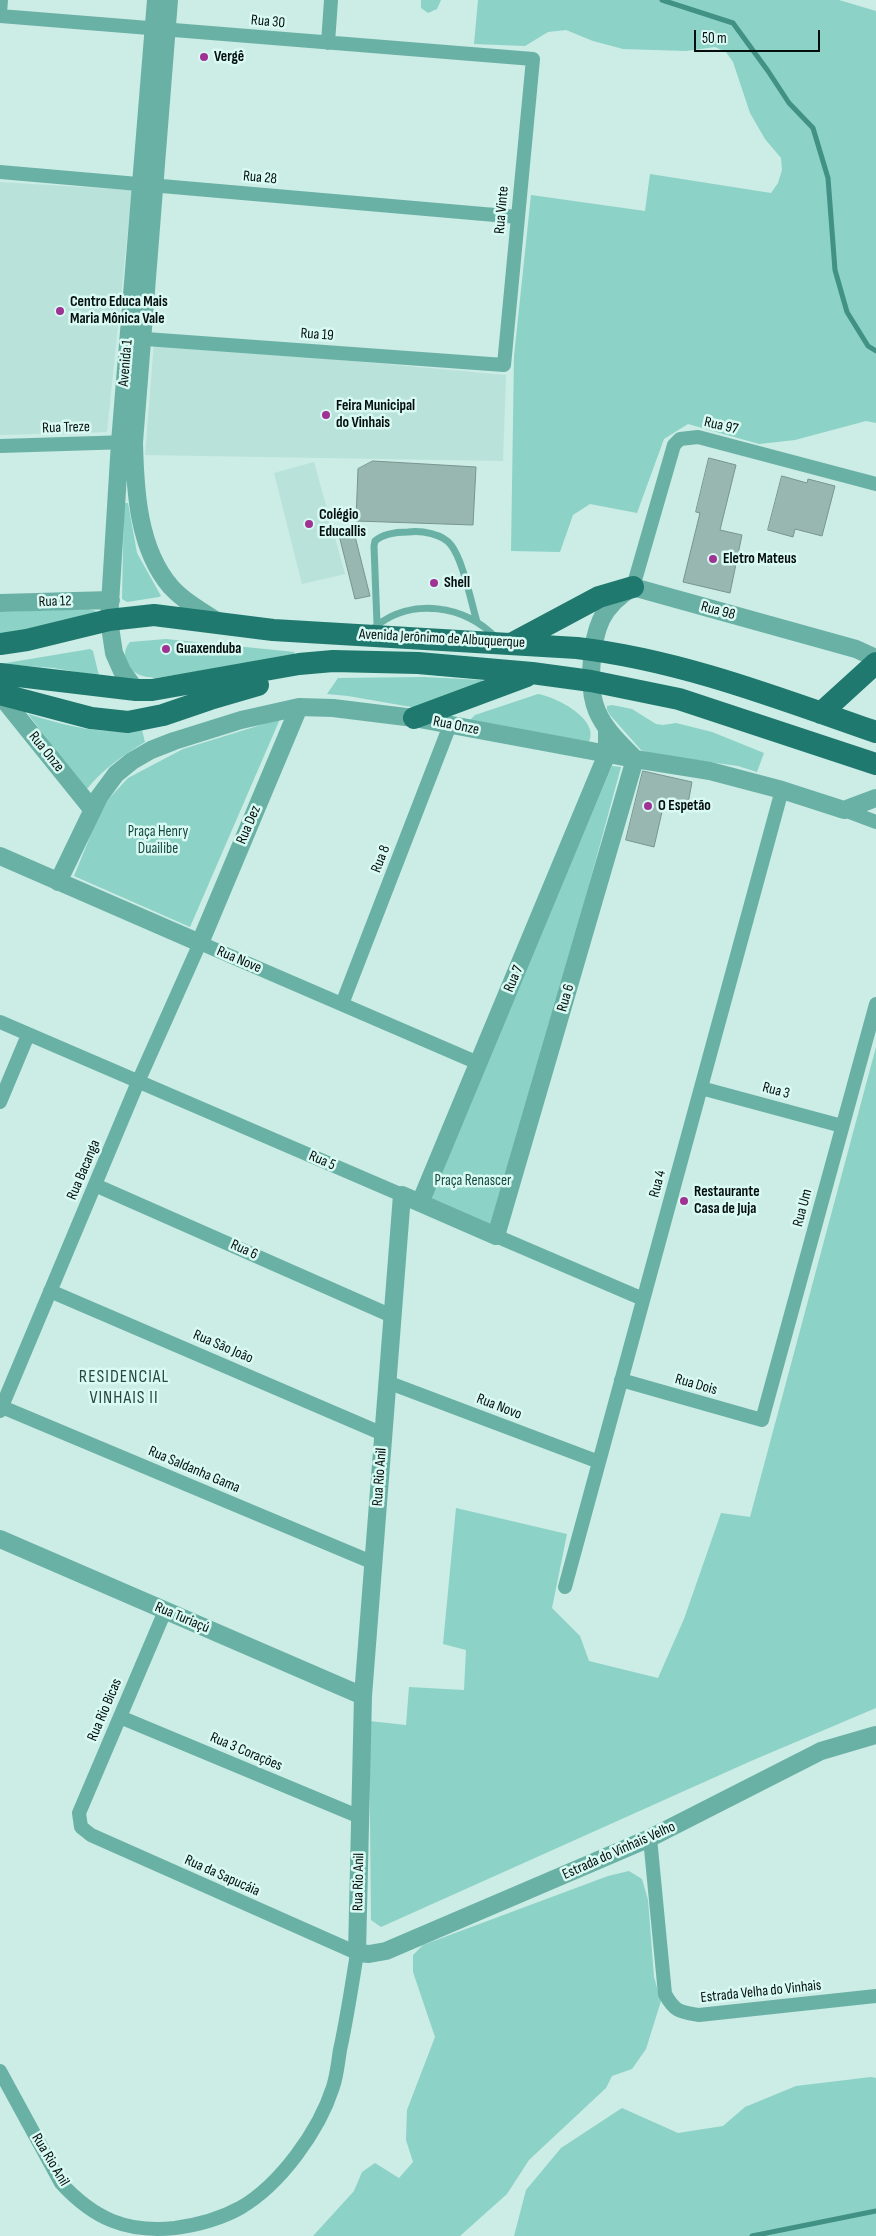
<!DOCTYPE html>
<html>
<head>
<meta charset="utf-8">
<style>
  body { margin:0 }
  #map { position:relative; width:876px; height:2236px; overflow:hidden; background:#ccece6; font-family:"Sofia Sans Condensed",sans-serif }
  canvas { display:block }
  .scale { position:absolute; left:694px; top:30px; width:126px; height:22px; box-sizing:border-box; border:2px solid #040e0c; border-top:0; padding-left:6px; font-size:15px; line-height:18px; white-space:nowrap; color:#040e0c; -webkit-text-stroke:4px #d9f9f3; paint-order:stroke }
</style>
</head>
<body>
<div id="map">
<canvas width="876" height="2236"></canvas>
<div class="scale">50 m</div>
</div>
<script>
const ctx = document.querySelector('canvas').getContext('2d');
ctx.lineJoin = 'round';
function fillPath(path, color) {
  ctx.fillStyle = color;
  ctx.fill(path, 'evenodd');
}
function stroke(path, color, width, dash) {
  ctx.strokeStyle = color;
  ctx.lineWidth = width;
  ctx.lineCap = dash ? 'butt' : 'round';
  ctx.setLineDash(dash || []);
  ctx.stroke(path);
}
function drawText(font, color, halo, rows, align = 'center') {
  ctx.font = font + ' "Sofia Sans Condensed",sans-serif';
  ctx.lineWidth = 5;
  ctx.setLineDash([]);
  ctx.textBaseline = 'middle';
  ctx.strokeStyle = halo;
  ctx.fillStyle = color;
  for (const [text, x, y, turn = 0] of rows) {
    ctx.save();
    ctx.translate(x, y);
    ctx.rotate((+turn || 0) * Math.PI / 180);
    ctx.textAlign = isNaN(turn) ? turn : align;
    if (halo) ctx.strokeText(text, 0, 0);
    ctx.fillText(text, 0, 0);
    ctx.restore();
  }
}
const built = new Path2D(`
  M0 182 132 190 107 432 0 435Z
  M154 343 506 375 503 461 145 455Z
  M314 462 345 574 302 584 274 473Z`);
const green = new Path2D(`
  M421 0H441L437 9 428 13 421 8Z
  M478 0H839L876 11V423L866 421 795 440 759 444 688 424 664 439 637 513 590 504 573 515 560 552 511 551 514 356 531 195 645 211 650 174 771 193 778 183 782 170 781 158 765 139 750 113 733 62 726 52 715 47 686 51 623 49 593 41 566 30 548 32 525 46 474 44Z
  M124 503H128L137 553 161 596 159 597 127 602 122 599Z
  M88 609 96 611 94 615 0 637V612Z
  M166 639 295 652 292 656 156 678C149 677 142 677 136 673 125 666 121 652 130 642Z
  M90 649 93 651 99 676 54 668 0 664Z
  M424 677 482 680 485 683 417 708 348 696 327 694 338 678Z
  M538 694C556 697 600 719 589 742L470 720 475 715Z
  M612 705 632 709 656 724 663 725 676 723 712 732 764 753 757 772 738 766 653 754 641 750 610 715 607 710V706Z
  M28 714C66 726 102 735 142 730L145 742C122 756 103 769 86 790Z
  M280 719 190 927 74 876 103 805 128 778 183 749Z
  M612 766 621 767 496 1228 427 1203Z
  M876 1047V1708L751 1761 381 1927 371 1920 369 1721 406 1725 409 1687 464 1690 466 1650 443 1644 456 1508 567 1534 552 1608 580 1636 589 1661 658 1678 684 1619 721 1513 750 1517Z
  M629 1871 642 1879 648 1900 654 1977 661 2001 646 2049 632 2069 612 2076 606 2088 529 2160 507 2194 460 2236H313L354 2191 362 2172 375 2163 399 2178 413 2162 406 2140 407 2110 435 2037 413 1972V1955L423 1945 608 1876Z
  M871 2077 876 2078V2236H514L526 2190 561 2148 622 2108 678 2133 723 2126 745 2107 796 2086Z`);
const stream = new Path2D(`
  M662 0 733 23 768 71 789 103 813 128 828 178 835 270 847 312 868 346 876 351
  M752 2236 876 2211`);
const building = new Path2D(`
  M709 458 736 465 720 530 742 535 730 593 683 582 700 513 696 512Z
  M373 461 476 467 473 525 356 521 358 469Z
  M782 476 807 483 808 479 835 486 822 536 795 529 793 537 768 530Z
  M353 528 370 596 355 599 338 531Z
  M643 771 692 782 687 809 664 803 654 847 626 840Z`);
const service = new Path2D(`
  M377 624 374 546 375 541C383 534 398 532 408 532 421 530 443 534 451 545 463 560 471 602 477 622
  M375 627C411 597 466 605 496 638`);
const minor = new Path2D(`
  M0 13 1 0
  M0 16 533 59 504 365 132 338
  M328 43 331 0
  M0 172 518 217
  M0 446 129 442
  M633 587 674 445 680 439 698 437 876 484
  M844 810 876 822
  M342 1004 450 725
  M0 1022 402 1195
  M701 1088 842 1126
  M0 1102 28 1035
  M95 1185 392 1316
  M496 1236 643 1299
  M50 1291 383 1434
  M621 1380 762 1420 876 1004
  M387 1382 599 1462
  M2 1407 374 1563
  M0 1411 138 1082 200 943 478 1063
  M565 1587 782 790
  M120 1717 360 1817
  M650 1838 665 1994C675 2012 680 2012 699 2015L876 1996
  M0 2071 61 2183C94 2219 127 2233 175 2228 197 2225 220 2219 240 2208 280 2185 319 2131 333 2087 337 2075 338 2062 340 2050 347 2018 352 1985 357 1953L91 1835 81 1827 79 1813 165 1611`);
const tertiary = new Path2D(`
  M169 0 134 442C135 490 138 549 171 587 184 601 201 611 217 621
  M0 603 111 600
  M136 690 122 671 114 653 109 620 120 442 156 0
  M0 695 92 809
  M635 759 496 1236 402 1195 363 1696 357 1953 369 1954 386 1951 650 1838 821 1751 876 1735
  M635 759C621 744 605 730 597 711 587 688 591 642 601 620 608 605 620 595 633 587L856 649 876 658
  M0 856 200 943 299 707
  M58 882 99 797 116 774 132 761 151 750 174 741 241 720 299 707 333 708 414 718 635 759 710 771 782 790 844 810 876 798
  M420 1203 607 754V729
  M0 1539 363 1696`);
const primary = new Path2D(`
  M513 643 599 597 633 587
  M0 644 27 640 109 620 154 615 273 630 577 648C680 660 778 698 876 732
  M0 674 136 690H152L299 664 333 661 418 663 532 673 591 681 679 699 876 764
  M0 694 91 718 128 722 163 715 210 699 258 685
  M821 713 876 663
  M414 718 527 676`);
const markers = [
  [204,57,5,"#9f3292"],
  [60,311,5,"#9f3292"],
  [326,415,5,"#9f3292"],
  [309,524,5,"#9f3292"],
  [713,559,5,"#9f3292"],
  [434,583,5,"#9f3292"],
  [166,649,5,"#9f3292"],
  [648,806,5,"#9f3292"],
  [684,1201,5,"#9f3292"]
];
const streetNames = [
  ["Rua 30",268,22,5],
  ["Rua 28",260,178,5],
  ["Rua Vinte",502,210,-85],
  ["Rua 19",317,335,4],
  ["Avenida 1",126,363,-85],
  ["Rua 97",721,426,13],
  ["Rua Treze",66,428,-2],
  ["Rua 12",55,602,-2],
  ["Rua 98",718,611,15],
  ["Avenida Jerônimo de Albuquerque",442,639,3],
  ["Rua Onze",456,726,11],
  ["Rua Onze",46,752,51],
  ["Rua Dez",249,825,-67],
  ["Rua 8",381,859,-69],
  ["Rua Nove",239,960,23],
  ["Rua 7",514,979,-67],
  ["Rua 6",566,998,-74],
  ["Rua 3",776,1091,15],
  ["Rua 5",322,1161,23],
  ["Rua Bacanga",84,1170,-67],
  ["Rua 4",658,1184,-75],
  ["Rua Um",803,1208,-75],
  ["Rua 6",244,1250,24],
  ["Rua São João",223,1347,23],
  ["Rua Dois",696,1385,16],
  ["Rua Novo",499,1407,21],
  ["Rua Saldanha Gama",194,1470,23],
  ["Rua Rio Anil",380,1477,-86],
  ["Rua Turiaçú",182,1618,23],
  ["Rua Rio Bicas",105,1710,-67],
  ["Rua 3 Corações",246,1752,23],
  ["Estrada do Vinhais Velho",619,1851,-24],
  ["Rua da Sapucáia",222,1876,24],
  ["Rua Rio Anil",359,1882,-89],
  ["Estrada Velha do Vinhais",761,1992,-6],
  ["Rua Rio Anil",50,2160,59]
];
const poiNames = [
  ["Vergê",214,57],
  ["Centro Educa Mais",70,302],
  ["Maria Mônica Vale",70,319],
  ["Feira Municipal",336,406],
  ["do Vinhais",336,423],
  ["Colégio",319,515],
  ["Educallis",319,532],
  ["Eletro Mateus",723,559],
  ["Shell",444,583],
  ["Guaxenduba",176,649],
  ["O Espetão",658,806],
  ["Restaurante",694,1192],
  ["Casa de Juja",694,1209]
];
const parkNames = [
  ["Praça Henry",158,832],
  ["Duailibe",158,849],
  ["Praça Renascer",473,1181]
];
const quarterNames = [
  ["RESIDENCIAL",124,1377],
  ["VINHAIS II",124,1398]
];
fillPath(built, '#b9e2da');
fillPath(green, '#8cd2c6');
stroke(stream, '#419185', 5);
fillPath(building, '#98b7b1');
stroke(building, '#789590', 1);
stroke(service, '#6ab1a5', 7);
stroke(minor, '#6ab1a5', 14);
stroke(tertiary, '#6ab1a5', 18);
stroke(primary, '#20796e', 22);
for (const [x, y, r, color] of markers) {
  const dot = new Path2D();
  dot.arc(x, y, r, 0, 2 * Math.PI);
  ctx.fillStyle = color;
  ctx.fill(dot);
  stroke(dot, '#d9f9f3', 2);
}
drawText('15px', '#040e0c', '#d9f9f3', streetNames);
drawText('bold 15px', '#040e0c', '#d9f9f3', poiNames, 'left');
drawText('15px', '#174841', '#d9f9f3', parkNames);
ctx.letterSpacing = '1px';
drawText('18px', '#2b4742', '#d9f9f3', quarterNames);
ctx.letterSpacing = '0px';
</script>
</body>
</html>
